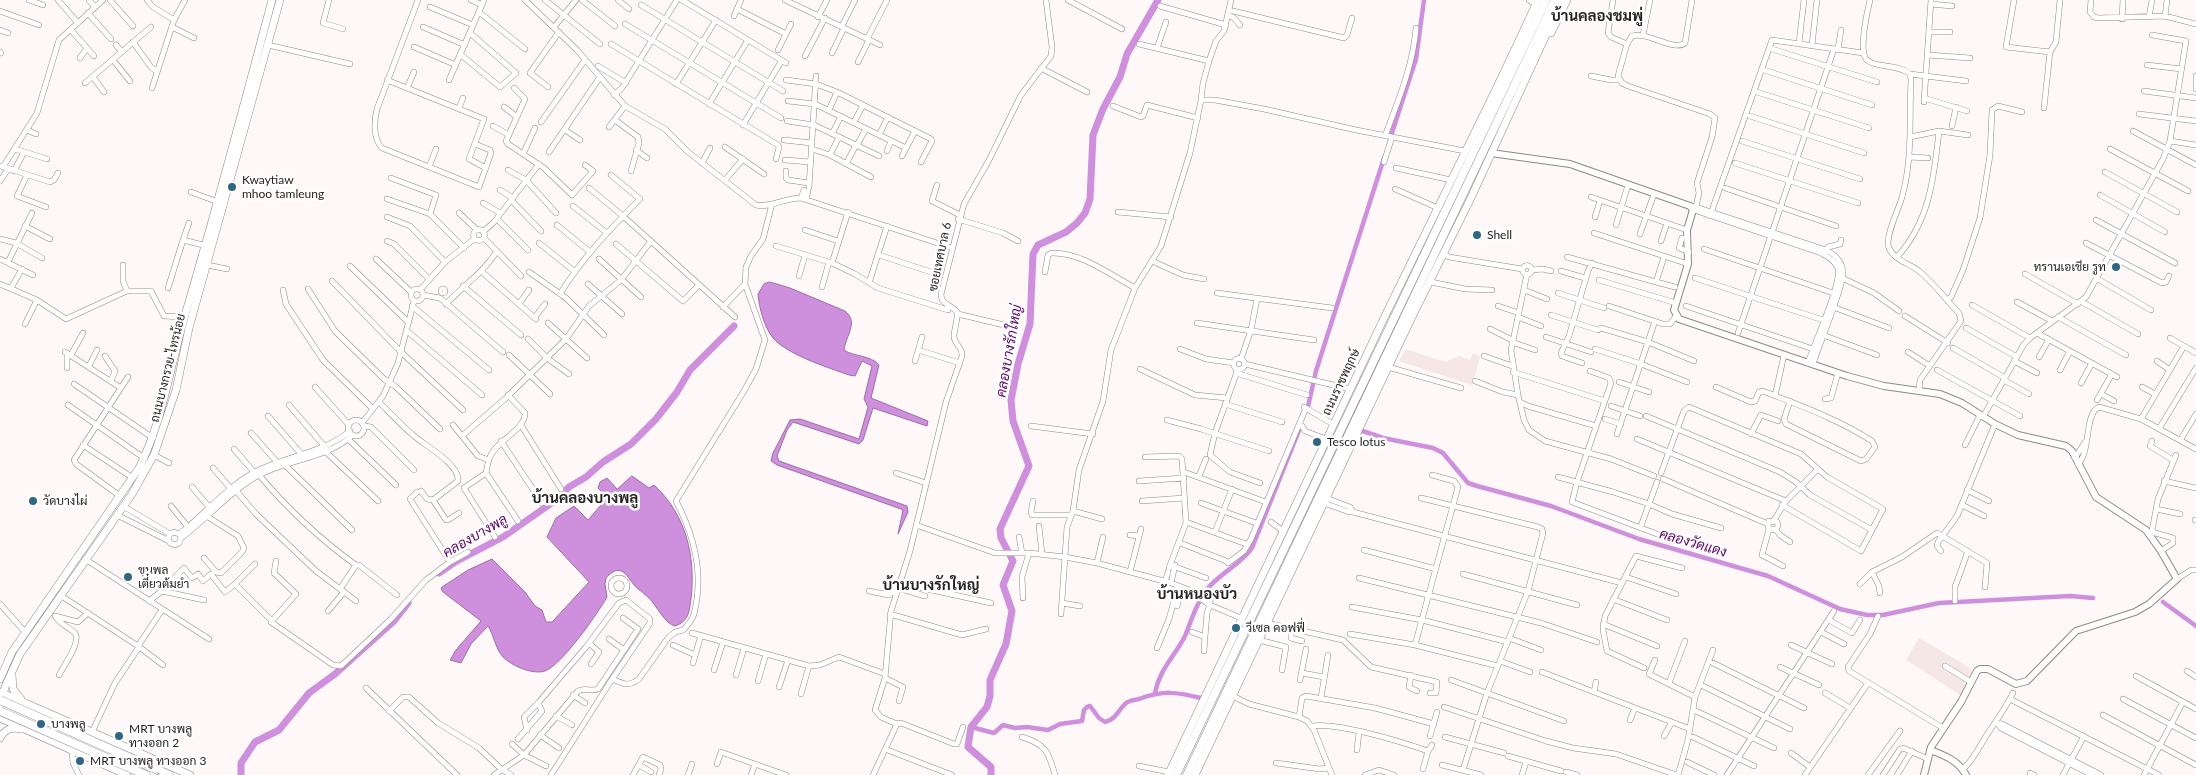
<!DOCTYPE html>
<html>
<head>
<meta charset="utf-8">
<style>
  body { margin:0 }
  canvas { display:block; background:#fef8f8 }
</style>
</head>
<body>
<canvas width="2196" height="775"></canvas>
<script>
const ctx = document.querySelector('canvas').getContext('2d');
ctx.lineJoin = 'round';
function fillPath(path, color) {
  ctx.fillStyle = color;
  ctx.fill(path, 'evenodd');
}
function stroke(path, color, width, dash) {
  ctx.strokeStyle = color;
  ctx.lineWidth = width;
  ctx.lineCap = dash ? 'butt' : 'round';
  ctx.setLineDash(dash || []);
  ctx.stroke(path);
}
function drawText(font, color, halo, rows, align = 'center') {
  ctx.font = font + ' Lato,Sarabun,sans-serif';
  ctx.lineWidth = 5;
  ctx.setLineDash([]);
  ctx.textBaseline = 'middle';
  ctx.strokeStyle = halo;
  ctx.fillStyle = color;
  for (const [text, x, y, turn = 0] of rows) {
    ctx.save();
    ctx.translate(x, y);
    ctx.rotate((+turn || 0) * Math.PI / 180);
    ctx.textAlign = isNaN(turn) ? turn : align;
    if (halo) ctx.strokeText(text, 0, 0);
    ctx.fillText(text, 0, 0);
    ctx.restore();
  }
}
const built = new Path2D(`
  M1406 349 1445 362 1459 356 1470 360 1473 353 1480 357 1472 385 1399 361Z
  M1919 638 1972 669 1960 695 1906 660Z`);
const water = new Path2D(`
  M770 282 790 288 845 311C859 322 846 335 844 350 854 357 871 355 879 365L871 398 928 421 927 426 873 408 863 440 859 444 793 422 787 430 777 456 779 461 907 506 908 512 898 534 903 510 901 509 777 465 771 461 773 453 790 420 800 419 859 439 868 407 864 399 872 366 862 361 855 376 849 375C829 368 786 354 773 338 764 327 759 307 758 294L764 284Z
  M632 476 649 488 654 485C686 514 696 557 691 599 689 612 689 621 675 626 664 623 657 606 649 598 645 594 640 591 636 587 627 578 622 560 606 578L605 584 607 597C598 613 562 665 545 671 533 675 512 666 503 657 495 648 494 635 488 626L471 644 461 663 450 660 456 650 481 621 443 592 441 589 442 587 468 570 492 559 525 592 535 606 542 610 546 622H552L589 582 547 537 556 518 574 506 588 520 607 498 598 488 600 482 607 478 617 489Z`);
const canal = new Path2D(`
  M1390 139 1416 59 1424 0
  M1307 411 1316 371 1384 158
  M1357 429 1383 438 1433 448 1443 453 1468 483 1477 486 1551 506 1639 539 1768 576 1840 609 1867 615H1883L1939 603 2070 596 2093 598
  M2163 602 2196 626
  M1155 693C1159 670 1175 656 1185 636 1192 619 1197 601 1209 587 1222 572 1241 564 1252 548L1300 428
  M971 727 994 733 1003 725 1015 728 1027 727 1048 730 1060 724 1082 721 1084 710 1087 707 1090 706 1099 718 1105 722C1116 719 1117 712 1125 704 1129 700 1135 700 1139 699 1164 690 1176 692 1201 698`);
const river = new Path2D(`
  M439 573 455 562 503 537 556 500 569 487 586 477 603 462 631 444 656 419 677 392 690 370 734 326
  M241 775V763L255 742 279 730 309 693 335 674 393 622 408 603
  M991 775V767L968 747 971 727 987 707 990 696V680L1006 644 1012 611 1003 585 1013 561 1001 538 1000 529 1029 466 1013 421 1011 400 1018 364 1030 324 1033 254 1038 245 1066 232 1077 223 1085 213 1090 199 1093 135 1103 109 1120 77 1127 54 1158 0`);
const pedestrian = new Path2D(`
  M440.5 291a2.5 2.5 0 1 1 5 0a2.5 2.5 0 1 1-5 0Z`);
const minor = new Path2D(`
  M29 0 43 5
  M58 0 78 23
  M89 0 95 7
  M110 0 133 26
  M147 0 153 7 174 20
  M329 0 323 23 343 29
  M418 0 377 109C374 121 373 139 382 148L479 187 491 153 490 150 475 144
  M471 0 482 5
  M525 0 577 50 625 106 665 129 688 152 756 205C771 208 784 198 801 198L952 248
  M545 0 600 44
  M582 0 615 26
  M618 0 629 9
  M682 0 786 63
  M785 0 880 45
  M1068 0 1122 29
  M1529 0 1532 2
  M1613 0 1608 33 1611 37 1627 44
  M1870 0C1867 12 1859 49 1866 59 1869 63 1875 64 1880 65 1890 67 1902 67 1910 74L1911 79C1909 119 1913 158 1902 197 1899 209 1884 238 1889 248 1894 260 1910 264 1919 271 1934 283 1946 300 1959 313L1961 321 1920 380 1919 390
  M2014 0 2006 47 2050 52
  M2091 0 2090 12 2094 17 2098 18 2165 16 2196 24
  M1931 4 1952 6
  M641 5 783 91
  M1160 6 1226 25
  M430 7 473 25
  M737 9 786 34
  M1229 10 1344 38 1347 35 1352 18
  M0 11 39 25
  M479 12 525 49
  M88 13 111 39
  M734 16 741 0
  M1228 16 1233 17 1240 25
  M2165 16 2167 0
  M818 17 827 0
  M2149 17 2152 0
  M2122 19 2123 0
  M625 24 781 118
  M842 26 855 0
  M172 27 194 38
  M423 27 465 45
  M554 27 576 0
  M0 30 8 33
  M71 30 94 56
  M1929 32H1950
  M1643 35 1650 0
  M867 39 887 0
  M133 42 151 67 156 71
  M1799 43 1804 0
  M611 44 778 145 779 147 776 159
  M1139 44 1209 61
  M116 45 122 52
  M268 45 350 64
  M1812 45 1817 0
  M414 47 456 65
  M1157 48 1166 22
  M1772 49 1877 82
  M1838 49 1841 30
  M778 50 791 24
  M0 52 1 53
  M832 53 844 28
  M460 54 500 87 516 73 470 33
  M1928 55 1970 58
  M805 56 825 18
  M80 58 87 48
  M113 60 130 81
  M858 62 869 40
  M2147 65 2182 69
  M598 66 626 83
  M1041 68 1087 92
  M1764 70 1872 105
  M1910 74 1966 81
  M1591 76 1611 80H1619
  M2196 76V89
  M93 77 104 92
  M387 80 484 119 469 159 486 168
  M449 80 484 0
  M786 80 816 84 837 92 931 139 932 141 921 162
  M85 83 151 27
  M676 84 716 20
  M548 87 530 73 559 32
  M152 88 174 20 185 0
  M407 88 414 72
  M514 88 525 99 506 141 508 144 544 168 572 195 593 171 585 165
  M2144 91 2196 98
  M1757 92 1869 128
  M614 95 622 88 677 0
  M1924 98 1967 111
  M1201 100 1203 83 1209 61 1216 41 1224 31 1231 0
  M788 101 815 104 906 148
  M1924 102 1931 0
  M709 104 748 40
  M1113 106 1141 117 1143 116 1147 105 1198 118
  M504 107 517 117
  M459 108 463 98
  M2044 108 2050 52 2056 42 2060 0
  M829 110 837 92
  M2139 114 2196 121
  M1750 116 1864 153
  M615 120 638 137 639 143 631 171
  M787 121 814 125 879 156
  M541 122 585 60
  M854 122 863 105
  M743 125 782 60
  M493 126 509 135
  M1952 126 1956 107
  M609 127 625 106
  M27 130 36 134
  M565 130 580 140
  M2133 131 2196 165
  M832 134 841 116
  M879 135 888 117
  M1385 136C1398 101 1413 66 1416 28
  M1910 137 1939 131 1968 135
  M784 140 812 143
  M1742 141 1860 179
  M2170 141 2196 145
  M857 145 866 129
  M725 147 764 174
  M15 149 47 159
  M812 149 830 155 871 177
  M2110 149 2188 191
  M636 150 647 158
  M887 151 891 141
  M549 152 600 77
  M523 154 535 128
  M830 155 839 137
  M902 156 915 131
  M1909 157 1928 158
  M785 160 810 162
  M1384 162 1392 137
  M702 163 710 148
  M1735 163 1858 203
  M846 164 856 145
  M1 166 50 182 54 180 58 173
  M3 167 37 113 59 40 103 0
  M429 167 436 149
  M1396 168 1451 180
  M508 170 526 180 556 213
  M14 171 24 152
  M786 171V178L788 180 809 183
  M2105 172 2177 212
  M27 175 17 196 46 207
  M391 178 436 195 430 214
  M725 180 743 159
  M0 181 8 169
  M937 185 932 201 960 215
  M809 187 816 76
  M589 188 623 216 735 317
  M1725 188 1836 226
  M1395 189 1438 208
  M500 190 513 198
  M191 192 218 202
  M2100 195 2165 232
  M1591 197 1687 230
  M801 198 804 190
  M387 199 430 214 464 248
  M511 200 541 231
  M806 200 808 191
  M483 203 500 213
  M573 206 607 233
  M1690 206 1696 207 1699 193 1697 183 1712 137 1715 118 1710 114 1628 86 1622 83 1618 76 1627 44 1632 36C1648 31 1673 52 1685 43L1692 0
  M1694 210 1821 253C1828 257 1835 260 1838 269 1842 283 1814 344 1808 363
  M1695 210 1696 207 1823 249C1834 253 1841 259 1843 271 1845 282 1818 348 1813 364
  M1118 212 1171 217
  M459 213 477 230
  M1710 216 1772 40 1863 53
  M387 217 410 226 445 262
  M1595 217 1600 201
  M497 219 528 250
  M958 219 1003 233 1018 241
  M2096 220 2175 263
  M557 225 590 252
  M1616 225 1628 185
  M25 226 50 239
  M473.5 235a5.5 5.5 0 1 1 11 0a5.5 5.5 0 1 1-11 0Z
  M805 230 838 241
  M483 232 494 222 539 164
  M1594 233 1688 264
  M1640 234 1654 194
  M484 238 521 276
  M1682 238 1679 248 1689 252
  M0 239 16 243 42 258
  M183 240 189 223
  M387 241 394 244 429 279
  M1661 241 1667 223
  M539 243 574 271
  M2086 243 2162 283 2166 282 2169 276
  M616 244 683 301 699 285
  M776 246 832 263 855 274 878 288 948 310
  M1704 249 1833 293
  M1826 251 1828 247 1840 244 1841 240
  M1443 254 1449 257 1522 269
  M879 255 931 272
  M1567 257 1656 282 1664 257
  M1897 257C1930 221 1934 177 1939 131
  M0 259 33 275
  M376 259 411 292
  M599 259 641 297
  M1152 261 1183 275 1204 279
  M8 262 32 213
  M832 263 848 212
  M123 265V281L127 291
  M207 265 227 269
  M1522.5 270a4.5 4.5 0 1 1 9 0a4.5 4.5 0 1 1-9 0Z
  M350 266 407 321
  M1532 270 1543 269 1551 271
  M481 271 536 319
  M1561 271 1585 278
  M529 272 566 298 604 335
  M1045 272 1048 255 1051 253C1081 252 1109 274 1135 288
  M1527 274 1511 350 1518 395 1524 420 1529 430 1545 441 1611 459 1654 476
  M2025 274 2078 304
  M799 276 805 255
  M1695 278 1823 320
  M1842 278 1874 293 1899 311
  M2096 278 2151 310
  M1599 280 1676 303
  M332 281 401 352 463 410
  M1431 282 1465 289 1492 290
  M1656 282 1675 287
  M869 283 887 226
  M0 284 37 300 66 319 127 291H151L164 316 185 317
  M588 284 622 314
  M463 286 521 335
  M822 287 829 262
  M11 288 22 269
  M168 288 183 240 207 246
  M411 295a6 6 0 1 1 12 0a6 6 0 1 1-12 0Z
  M308 289 335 331 385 380 395 386 440 429
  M283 290 286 304 323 360 373 409
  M420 290 445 262 474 239
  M1524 290 1547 299
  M1217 293 1332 308
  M1558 293 1604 308
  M560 294C582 258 611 228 640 199L611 175
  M423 295 440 298 503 352
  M1947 300 1951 297 1963 270 1980 218 1990 155 1992 110 1998 106 2022 112
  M2017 302 2052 321
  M2082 302 2138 334
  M446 304C463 286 484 272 497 251
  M519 304 529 290
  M1972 305 2030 338
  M412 306 489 370
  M1498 306 1519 313
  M1609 306 1663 324H1670L1676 316
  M1686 306 1813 349
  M723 307 745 284 746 267 751 256 763 239 772 204
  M1833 307 1889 328
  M958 314 1008 326
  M1551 315 1598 330
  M1905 316 1948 343
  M535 317 545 304
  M1518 317 1541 326
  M2058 317 2126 355
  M548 323 587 358
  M1197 323 1314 340
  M25 324 37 300
  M1601 328 1648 342 1694 361
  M1966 328 2017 357
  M1490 329 1512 340
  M406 330 482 395
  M1738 333 1833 52
  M2037 333 2117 377
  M1823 335 1877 355
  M1546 337 1591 352
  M2170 338 2196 353
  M528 339 547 358 569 374
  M1512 342 1535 350
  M1953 348 2005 378
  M1180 349 1206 359 1234 363
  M1595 349 1641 364 1687 382
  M918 350 960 363
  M65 352 121 388
  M1908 352 1930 366
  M71 355 83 333
  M509 355 550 394
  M105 356 115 371 111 381
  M1484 356 1512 366
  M2039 357 2049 339
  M1233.5 364a5.5 5.5 0 1 1 11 0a5.5 5.5 0 1 1-11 0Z
  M1241 359 1251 330 1257 299
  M915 361 922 337
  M2014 361 2037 373
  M2157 361 2170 370
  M1582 363 1562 356 1561 353 1569 336 1588 271 1592 263
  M1245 364 1350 389
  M89 366 97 350
  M1388 367 1461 388
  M67 368V353
  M1140 369 1195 395 1227 398
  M1238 369 1215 433 1210 455 1230 472 1260 483
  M1937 370 2020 416
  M2060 370 2070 351
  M1590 371 1609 378 1611 383 1577 482 1572 502 1665 537 1712 550
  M1513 372 1605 401
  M1236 373 1307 395
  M2004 380 2029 394
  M1475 381 1503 392 1518 395
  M1619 382 1649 392
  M2081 383 2092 363
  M74 384 153 438
  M315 387 349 425
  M1716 387 1751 402 1755 401 1759 392 1763 391C1801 406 1838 419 1872 441L1875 447 1866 459 1861 461 1786 424 1784 419 1790 401
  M2142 387 2155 394
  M2101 394 2114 401
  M1775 396 1784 355
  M1825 399 1831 398 1838 373
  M2097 400 2112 374
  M379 402C390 413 401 425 413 435 424 445 460 464 458 481L433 500 427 499 421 491
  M1520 402 1528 406 1596 426
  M1225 404 1282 422
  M68 405 144 458
  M289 405 325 447
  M1611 406 1640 416
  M1304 407 1333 424
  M268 416 302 455
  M1646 416 1780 472 1796 482 1810 495 1872 530
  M1983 417 2024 344 2030 338 2086 297 2163 159 2170 141 2186 41 2152 35
  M1605 419 1621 424
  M2141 419 2184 346
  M1167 420 1201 429 1269 451
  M348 428a8 8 0 1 1 16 0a8 8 0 1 1-16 0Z
  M362 423 383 396 398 363 414 301
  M453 425 478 456 489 460
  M521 425 561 489
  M364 426 371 427 414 470
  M1031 426 1093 434
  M1302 426 1305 431 1326 439
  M2160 427 2196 368
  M251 433 277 462
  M1617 434 1655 321
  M1751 434 1761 415 1778 421
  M462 436 506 398 566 339 589 306 621 280 651 241
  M348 439 396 485
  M1637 439 1786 501
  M2181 439 2196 414
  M501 441 542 503
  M2152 441 2150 446 2173 460
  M83 445 133 478
  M1965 445 1980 415
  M234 449 254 472
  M326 452 378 501
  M154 455 169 463
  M1145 457 1179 456 1182 459 1186 523 1169 568
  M2075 458 2085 442
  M285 463 287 467 352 530
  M2078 464C2091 452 2084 414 2099 407L2141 419 2196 449
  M213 468 232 490
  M1184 472 1263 501
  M486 473 518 521
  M896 473 926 483
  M1661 473 1684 411 1689 407 1801 454 1827 477 1883 509 1861 551 1782 505
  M259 475C287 508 321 540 356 565
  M1199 476 1206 459
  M1558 477 1613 492 1649 504 1672 514 1721 528
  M1663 479 1768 524
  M1139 481 1184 478
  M2164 481 2196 488
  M192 487 210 508
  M1967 490 1989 501
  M237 492 256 514 316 571 356 601
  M417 492 410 499 450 562
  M120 496 76 464 74 460 128 377
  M1326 498 1350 507 1353 512
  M1421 498 1538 527 1542 529 1543 533 1528 591 1487 693 1463 770
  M433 500 446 520H448L459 513
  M1033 501 1031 512 1032 515H1071
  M1142 501 1184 498
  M1201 503 1256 523
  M1324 503 1349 512H1353L1622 583
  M1962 505 1984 516
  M123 506 170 534
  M171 506 188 527
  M2156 509 2180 514
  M1073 511 1102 519
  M117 515 169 541
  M1774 520 1786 501 1818 469
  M2195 520H2196
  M1186 522 1246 544
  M1271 522 1283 531
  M916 525 995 553H1029L1065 557 1097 563 1171 583 1187 589 1210 605 1241 618
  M1039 526 1042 554
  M1641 526 1657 482
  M1769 529 1762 555 1783 566
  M1776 530 1778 526 1777 522 1769 521 1768 526 1769 529 1776 530 1780 535 1790 542
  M1215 532 1232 489
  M2152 532 2173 538V543L2161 551
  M179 534 181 538 179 543 175 545 170 543 168 539 170 534 174 532 179 534 188 527C210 508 235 480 261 469 291 455 323 453 350 431
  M1130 535 1139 536
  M2151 536 2158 499 2176 455
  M495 537 464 488 486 473C487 468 488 461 490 457 496 441 526 429 525 413L508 395
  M1019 537 1022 553
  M181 538C207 519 231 490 259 475 289 459 326 459 353 435
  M1180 543 1226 561
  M1364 550 1436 569
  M1941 551 1937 546 1938 542 1957 516 1995 424
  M204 558 216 572 221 573 242 552 244 548 238 536 208 517
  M85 559 209 639
  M276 561 274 573 296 594 271 622 333 665 341 666 391 619 426 580 450 562 468 552
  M1097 563 1103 537
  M1228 563 1244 551 1251 539 1306 408
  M1170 565 1206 578
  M1130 572 1141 529
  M1872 572 1879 586 1880 593
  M1463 574 1577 605
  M1626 577 1676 594
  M1359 578 1541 623 1597 642
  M611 586a8 8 0 1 1 16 0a8 8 0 1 1-16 0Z
  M2177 579 2191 570H2196
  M1165 582 1168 572
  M1171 583 1175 565
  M235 584 255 564
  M1860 584 1872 572 1902 557 1937 533 1987 563 1985 587
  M898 588 925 596
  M340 589 356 565H359L397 595
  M162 591 184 568 192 578 198 574 203 581 211 574 225 592 235 584 271 620
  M869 591 889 595 894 591 896 585 900 583 991 603
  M60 595 138 646 163 665
  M1023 598 1022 577 1029 553
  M1613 599 1667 620
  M149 601 162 591 204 600
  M1955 601V587L1968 551
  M1062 603 1080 606
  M0 604 25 632
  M1208 604 1213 595 1227 591
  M1177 606 1182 587
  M1352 607 1422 620 1508 642
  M328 611 344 592
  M890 614 962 635 986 629
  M1061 614 1067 527 1073 511 1079 470 1103 401 1111 350 1135 288 1161 246 1190 153 1201 100H1215L1264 109 1356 130 1465 151
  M55 616 78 622 88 613
  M1878 616 1870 634 1848 667 1849 671 1943 728
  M56 617C60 624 68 627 74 632 83 640 64 665 59 675
  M1829 620 1852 633 1860 620
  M1267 623 1343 640 1371 667 1437 682 1436 693H1430
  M1603 624 1657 646
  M1291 629V638L1302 641
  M1192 632 1205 637 1207 613 1210 605
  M1821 632 1844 644
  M692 633 809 666 820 665 839 657 885 674
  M1350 634 1415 645 1498 666
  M1509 638 1541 650
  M609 639 624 650
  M1259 640 1286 647 1282 670
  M589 643 599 652 591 664
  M673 645 695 655
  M1415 645 1458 487 1454 481 1432 475
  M1791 645 1832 664
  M138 646 162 610
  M1157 648 1169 619 1178 586
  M1204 651 1205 637
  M1655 660 1649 674 1695 697
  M1500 661 1530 672
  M693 663 701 635
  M1713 663 1804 708
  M1945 666 1971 682
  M1780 667 1819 685
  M1644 668 1607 651 1603 630 1605 616 1636 556 1682 568
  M714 670 723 642
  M2187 671 2196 677
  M1542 672 1690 729
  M1302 673 1324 677
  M736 675 744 648
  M1411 675 1409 687 1417 691
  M2136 676 2196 709
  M885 678 903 687 899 701
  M612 679C623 684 629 687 639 679L668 638 675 632 683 630C687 626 692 620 694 614 704 575 694 535 676 501L744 391 756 369 765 340 745 284
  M1300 680 1306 649
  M1451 680 1564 721
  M758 681 766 654
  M1669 683 1685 641
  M1703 686 1790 729
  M779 687 788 660
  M366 688 457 775
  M1594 692 1596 682
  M1825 693 1850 708
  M801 694 809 666
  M573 695 585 703
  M1233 696 1249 704 1299 717 1307 721 1314 730 1332 775
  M1321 698 1328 655
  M2010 699 2159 775
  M2123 699 2196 738
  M1444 707 1546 741 1573 748 1616 754 1674 774
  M389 711 403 697H409L438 723 479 748 501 769 511 775
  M1696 711 1774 748
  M2103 715 2196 765
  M556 716 572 725
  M1299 717 1302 698 1306 696 1375 708 1434 724
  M1630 720 1635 708
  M1997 723 2002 724 2101 775
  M1997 723 2001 728 2092 775
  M897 724 901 723 954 744H957L963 727
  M1312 726C1338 722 1402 742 1428 751L1432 745
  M527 730 524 717 538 703
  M92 732 115 683 139 647
  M540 735 559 748
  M1430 736 1437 712
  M1664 736 1672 722
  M1022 737C1046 744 1049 753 1055 775
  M1445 737 1504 753
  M1693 737 1754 766
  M518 739 542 711 538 703 539 702 586 647 619 603 626 600 650 619V623L609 684 551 775
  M512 744 524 755 546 766
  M885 749 952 775
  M1357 750 1359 732
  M72 751 73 763 79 775
  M1791 753 1810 767
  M1508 756 1561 771
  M1687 762 1714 775
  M1276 763 1320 769 1328 768
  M717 764 721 752 786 775
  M639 765 651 772
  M1442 765 1481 775
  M1139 766 1169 772
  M1423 769 1428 751
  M1963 769C1974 760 1980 745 1988 733 1997 720 2006 707 2013 693
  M1566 772 1577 775
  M2030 773 2034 775
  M494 775 524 755 578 691C585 687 591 692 598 689L638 629 623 618
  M633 775 643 757 660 765 661 769 659 775
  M688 775 692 764
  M751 775 755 764
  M873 775 897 724 881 717 875 710 885 678 891 611 910 551 946 402 962 356C963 348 955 345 954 337 954 329 958 320 957 312 951 304 941 305 941 294L964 204 989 160 1021 95 1051 56 1052 47 1046 0
  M1365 775 1379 770 1394 775
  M1522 775 1526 762
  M1678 775 1688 740 1695 697 1713 650
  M1727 775 1834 611
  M1805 775 1868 683
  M1868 775 1900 731
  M1883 775 1900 749 1903 748 1928 759
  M1897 775 1912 751
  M2063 775 2084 736
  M2144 775 2183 702`);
const tertiary = new Path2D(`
  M1491 153 1570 164 1690 206 1693 210 1687 230 1688 264 1674 310 1679 319 1847 376 1884 386 1940 394 1962 403 1995 424 2018 435 2066 446 2072 451 2096 497 2146 530 2161 551 2177 579 2149 604 2135 612 2076 631 2027 681 2016 684 1988 669H1980L1977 671 1961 702 1931 747 1924 775
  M1930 750C1944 755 1959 761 1966 775`);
const secondary = new Path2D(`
  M1551 33 1567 0
  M12 675 13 689 21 699
  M0 679 12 652 139 468C163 420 170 367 185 315 216 211 244 105 272 0
  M0 692 190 775
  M0 707 5 687 20 654 132 494 154 455 176 390 189 328 280 0
  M0 718 127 775
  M0 738C5 729 11 727 21 729
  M1168 775 1384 318 1498 85 1538 0
  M1195 775 1411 319 1469 202 1562 0`);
const primary = new Path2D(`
  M135 760 169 775
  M132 769 146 775
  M1176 775 1546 0
  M1187 775 1555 0`);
const rail = new Path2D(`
  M0 702 162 775
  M0 710 90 749`);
const primaryBridge = new Path2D(`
  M0 700 135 760
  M0 711 132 769`);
const markers = [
  [232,187,5,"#306681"],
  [1477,235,5,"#306681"],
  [2116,267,5,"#306681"],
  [1317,442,5,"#306681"],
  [33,501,5,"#306681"],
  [128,577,5,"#306681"],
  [1236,628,5,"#306681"],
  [41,724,5,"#306681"],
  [119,736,5,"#306681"],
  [80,761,5,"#306681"]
];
const poiNames = [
  ["Kwaytiaw",242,180],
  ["mhoo tamleung",242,194],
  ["Shell",1487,235],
  ["ทรานเอเชีย รูท",2106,267,"right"],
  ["Tesco lotus",1327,442],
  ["วัดบางไผ่",43,501],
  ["ขุนพล",138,570],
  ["เตี๋ยวต้มยำ",138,584],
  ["วีเซล คอฟฟี่",1246,628],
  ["บางพลู",51,724],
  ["MRT บางพลู",129,729],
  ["ทางออก 2",129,743],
  ["MRT บางพลู ทางออก 3",90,761]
];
const streetNames = [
  ["ซอยเทศบาล 6",940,257,-78],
  ["ถนนบางกรวย-ไทรน้อย",168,368,-76],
  ["ถนนราชพฤกษ์",1341,382,-65]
];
const waterNames = [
  ["คลองบางรักใหญ่",1009,351,-80],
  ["คลองบางพลู",475,536,-30],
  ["คลองวัดแดง",1693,543,16]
];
const quarterNames = [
  ["บ้านคลองชมพู่",1597,16],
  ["บ้านคลองบางพลู",585,498],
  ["บ้านบางรักใหญ่",931,585],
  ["บ้านหนองบัว",1197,594]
];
fillPath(built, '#f4e7e6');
fillPath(water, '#ce8fdd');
stroke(water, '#9c6ea5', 1);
stroke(canal, '#ce8fdd', 4.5);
stroke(river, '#ce8fdd', 7);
stroke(pedestrian, '#918888', 5);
stroke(minor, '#918888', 6);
stroke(tertiary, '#918888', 8);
stroke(secondary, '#918888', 8);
stroke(primary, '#918888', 9);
stroke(pedestrian, '#fff', 4);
stroke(minor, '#fff', 5);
stroke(tertiary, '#fff', 6);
stroke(secondary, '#fff', 7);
stroke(primary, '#fff', 8);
stroke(rail, '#7d7878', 1, [2.5, 5]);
stroke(primaryBridge, '#918888', 9, []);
stroke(primaryBridge, '#fff', 8);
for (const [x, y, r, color] of markers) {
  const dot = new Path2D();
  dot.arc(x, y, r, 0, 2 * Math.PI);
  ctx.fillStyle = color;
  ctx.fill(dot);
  stroke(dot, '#fff', 2);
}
drawText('12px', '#262222', '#fff', poiNames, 'left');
drawText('12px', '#262222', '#fff', streetNames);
drawText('italic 14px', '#580369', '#fff', waterNames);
drawText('bold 15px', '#262222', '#fff', quarterNames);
</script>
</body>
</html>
